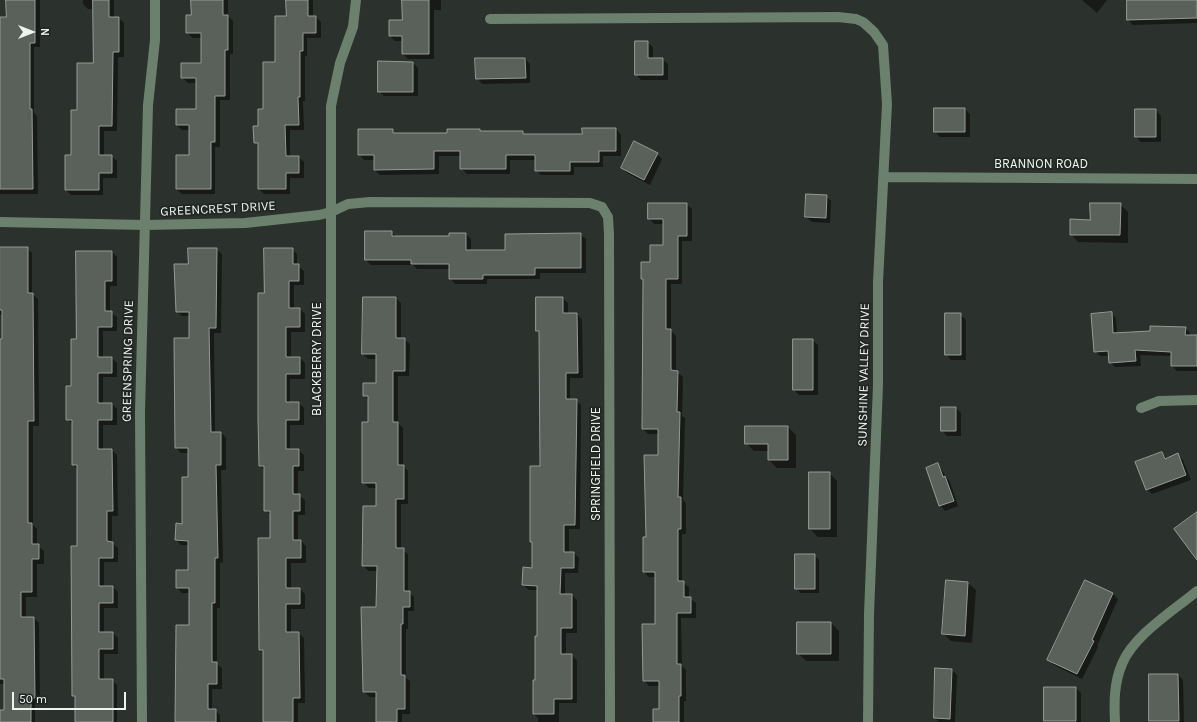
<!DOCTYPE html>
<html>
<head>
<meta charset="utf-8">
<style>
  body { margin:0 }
  #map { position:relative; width:1197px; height:722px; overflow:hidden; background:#2b312c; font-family:Karla,sans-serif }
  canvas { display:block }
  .north { position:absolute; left:12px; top:12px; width:40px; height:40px; -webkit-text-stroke:3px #212722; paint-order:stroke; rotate:90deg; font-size:11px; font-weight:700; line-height:16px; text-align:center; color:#eff4f0 }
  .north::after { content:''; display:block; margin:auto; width:14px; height:18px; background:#eff4f0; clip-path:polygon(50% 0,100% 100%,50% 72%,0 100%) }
  .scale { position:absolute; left:12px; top:692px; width:114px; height:18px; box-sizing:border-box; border:2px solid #eff4f0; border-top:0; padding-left:5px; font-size:12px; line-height:14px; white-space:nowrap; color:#eff4f0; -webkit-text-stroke:3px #212722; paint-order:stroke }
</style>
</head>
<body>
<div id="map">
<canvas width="1197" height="722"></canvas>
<div class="north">N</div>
<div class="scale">50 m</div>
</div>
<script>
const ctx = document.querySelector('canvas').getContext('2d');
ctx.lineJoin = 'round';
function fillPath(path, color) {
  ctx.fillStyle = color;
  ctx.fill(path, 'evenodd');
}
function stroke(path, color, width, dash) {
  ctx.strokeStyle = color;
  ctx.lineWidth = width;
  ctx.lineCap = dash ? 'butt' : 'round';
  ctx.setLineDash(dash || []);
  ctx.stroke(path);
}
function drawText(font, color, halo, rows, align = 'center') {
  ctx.font = font + ' Karla,sans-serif';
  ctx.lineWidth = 3.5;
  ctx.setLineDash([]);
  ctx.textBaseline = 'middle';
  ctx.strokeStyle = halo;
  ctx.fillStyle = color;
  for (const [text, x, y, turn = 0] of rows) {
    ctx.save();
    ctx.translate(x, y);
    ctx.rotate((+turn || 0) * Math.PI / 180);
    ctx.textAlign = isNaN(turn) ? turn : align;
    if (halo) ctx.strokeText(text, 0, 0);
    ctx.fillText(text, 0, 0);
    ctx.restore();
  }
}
const shadow = new Path2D(`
  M7 0H40V47H34V113L37 116 38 194H0V18H7Z
  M83 0H114V18H119L124 23V57H118L117 131H104V156H111L117 161V178H103V195H71L66 190 78 111 94 64V9H88L83 4Z
  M192 0H228V16L233 21V54H230V100H220V147H215V194H182L176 189 190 156V130H182L176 125 197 110V83H188L182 77 202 64V38H193L187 33 192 16Z
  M287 0H313V17H316L321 22V38H307V56H305V101H303L304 130H290V157H299L304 162V178H290V194H264L259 189V147L255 142 287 17Z
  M403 0H441V10H434V59H408L403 54V41H395L390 36 403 21Z
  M1082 0H1107L1097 13Z
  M1128 0H1197V23L1133 25 1128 20Z
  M647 42 653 47V59H662L668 64V80H641L636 74Z
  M525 59 530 64V83L482 84 477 78Z
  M413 63 418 68V96H384L379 91Z
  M965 109 970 114V137H940L935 132Z
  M1156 110 1161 116V142H1141L1136 137Z
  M616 129 621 135V156H603V167H574V175H541L536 170V160H510V174H467L461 168V156H439V174L380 175 375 170V160H364L359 154 392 130 396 134H448L479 130 481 132H522L525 135H583Z
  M657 154 662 159 650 185 627 173 622 168Z
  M826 196 831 201 830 223 812 222 806 217Z
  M686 204 692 209V241H682V284H671V331L676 336V371L683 377 682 416 685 418 683 500 686 503V534H682V582L689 587V598L696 603V618H681L682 666 686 670V701H684V722H654L660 710V686H649L644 680 656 625V577H649L644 572 659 456V434H648L643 429 644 280 642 278 651 263 664 246V224H654L649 218Z
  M1120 204 1128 212V243L1078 242 1071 234Z
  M391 232 397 237H450V234H466L471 239V251H506L580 234 586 239V273H540V279H487V284H455L450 278V269H417L413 265H371L366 260Z
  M0 248H27L32 253V294L38 299 39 426H33V525L37 529V545L44 551V564H37V597H26V618H34L39 623 40 703H35V722H0V711H5V684H0V340H3V315H0Z
  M216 249 222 254 221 333H214L215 432H221L226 438V470H221L223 563 220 562V608H217V664L222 668V689H212V710H215L220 715V722H176L190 626V593H182L177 588 188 571 189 545H181L176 540 183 525 189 478V453H181L176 448 190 339V316H182L176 311 189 265Z
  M292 249 297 254V265L304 271V285H294V309H300L305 314V332H291V358H300L305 363V379H290V403H299L304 408V425H290V450H299L304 455V471H298V495L305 500V515H298V541H301L306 546V563H291V589H300L305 594V609H291V633H299L304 638 305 703H298V722H264V654L260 650 271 539V515L265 510V471L260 466 265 294Z
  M112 252 117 257V286H110V312L117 317V331H103V358H112L117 363V377H103V404H112L117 409V425H103V450H112L117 455 118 516H112V543L118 548V562H104V587H113L118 592V608H104V633H113L118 638V654H104V680H112L117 685V722H77L76 698 73 695 78 547V470L73 465V425L67 419 77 340Z
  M396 298 401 303V339H404L410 344 409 376H398V423L403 428V466L408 471V504H401V549L408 554V592L414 597V611H408V629H406V678L410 681V714H402V722H363H377V697H370L364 692 377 608 378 571H369L363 566 377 507V488H369L363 482 369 423V401L364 395 377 384V359H368L363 354Z
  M563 298 568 303V314H577L582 320 583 378H570V400H576L581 405 580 529H569V553H574L579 558 578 573H565V595H572L577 600V633H566V655H572L577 661V703H559V722H538V718L534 714 536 681 538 590H529L523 585 533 569V544L531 542 541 468 540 335 537 331Z
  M1111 313 1116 318 1117 334 1185 328 1190 333V336H1197V371H1177L1172 366V356L1140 355 1141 366 1115 367 1110 362 1109 356H1100L1095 351Z
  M960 314 966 320V360H951L946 354Z
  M794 340H812L818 345V395H799L794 390Z
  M956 408 961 413V436H947L942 430Z
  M788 427 796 435V468H777L769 460V451H754L746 443Z
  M1162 453 1167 459 1178 455 1183 460 1191 480 1152 494 1147 489Z
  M938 465 950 482 958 506 945 511 940 505Z
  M829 473 837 481V537H818L810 529Z
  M814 555 819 560V593H801L796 588Z
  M947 581 968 583 976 590 972 643 951 641 943 633Z
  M1085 581 1113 594 1118 599 1097 646 1098 647 1082 679 1054 665 1049 660Z
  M831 623 839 631V661H806L798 653Z
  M952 670 957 675 955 722H939L935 718Z
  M1150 675H1178L1183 680 1184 722H1150Z
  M1045 688H1076L1081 693V722H1045Z`);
const building = new Path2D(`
  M6 0H35V43H30V109H32L33 189H0V17H6Z
  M93 0H109V17H119V52H113L112 126H99V155H112V173H99V190H65V155H71V110H77V63H93Z
  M191 0H223V15H228V50H225V96H215V142H211V189H176V155H189V125H176V109H196V78H181V63H201V33H186V15H191Z
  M286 0H308V16H316V33H303V51H300V97H298L299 125H285L286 156H299V173H286V189H258V143H254L253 126H258V109H263V62H275V16H286Z
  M402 0H429V54H402V36H389V20H402Z
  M1127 0H1197V18L1127 20Z
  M635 41H648V58H663V75H635Z
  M475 58H525L526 78 476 79Z
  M378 61 413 62V92H378Z
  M934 108H965V132H934Z
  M1135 109H1156V137H1135Z
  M582 128H616V151H599V162H570V171H535V155H506V169H460V151H434V169L374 170V155H358V129H393V133H447V129H480V131H523V134H582Z
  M634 141 658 153 644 180 621 168Z
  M806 194 827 195 826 218 805 217Z
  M648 203H687V236H678V279H666V329H671V370L678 371 677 412H680L678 497H681V529H678V581H684V597H691V613H677V664H681V696H679V722H653V709H659V681H643L642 624H655V572H643V537H646L644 455H658V429H642L643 279H641V262H650V245H663V219H648Z
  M1090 203H1121L1120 235H1070V219L1090 220Z
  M365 231H392V236H449V233H466V250H505V234L581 233V268H535V275H483V279H449V264H411V260H365Z
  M0 247H28V293H33L34 421H28V523H32V544H39V559H32V592H21V617H34L35 698H31V722H0V710H4V679H0V339H2V310H0Z
  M188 248H217L216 328H209L211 432H221V465H216L218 558H215V603H212V662H217V684H208V709H216V722H175L176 625H189V588H176V570H188V541L175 540 176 523 182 524V477H188V448H175L174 338H189V312H176L174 264H188Z
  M264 248H293V264H299V281H289V308H300V327H286V357H300V374H286V402H299V420H286V449H299V466H293V494H300V511H293V540H301V558H286V588H300V604H286V632H299L300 698H293V722H263V650H259L258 538H270V511H264V466H259L258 420V293H264Z
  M76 251H112V281H105V311H112V327H98V357H112V373H98V403H112V420H98V449H112L113 511H107V541L113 542V558H99V586H113V603H99V632H113V649H99V679H113V722H75V696H72L71 546H77V465H72V420H66V386H71V339H76Z
  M363 297H396V338H405V371H393V422H398V465H404V499H396V548H404V591H410V607H403V624H401V675H405V709H397V722H376V692H363L361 607H376L377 566H362L363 506H376V483H362V422H368V396H363V383H376V354H362Z
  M536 297H563V313H577L578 373H566V399H577L575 525H564V552H574V568H561L560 594H572V628H561V654H572V699H554V714H533V680H535V636H537V586L522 585 523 567 532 568V542H530V466H540L539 331H536Z
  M1112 312 1113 333 1150 331V326L1186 327 1185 335H1197V366H1171V352L1135 350 1136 361 1109 363 1108 351 1094 352 1091 314Z
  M945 313H961V355H945Z
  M793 339H813V390H793Z
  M941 407H956V431H941Z
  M745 426H788V460H768V444H745Z
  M1162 452 1165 459 1178 453 1186 475 1146 490 1135 462Z
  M938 463 943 477 945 476 954 501 939 506 926 468Z
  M809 472H830V529H809Z
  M1197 512V560L1174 529Z
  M795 554H815V589H795Z
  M946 580 968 582 965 636 942 634Z
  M1085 580 1113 593 1092 640 1094 641 1077 674 1047 660Z
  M797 622H831V654H797Z
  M935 668 952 669 950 719 934 718Z
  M1149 674H1178L1179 721H1149Z
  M1044 687H1076V721H1044Z`);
const minor = new Path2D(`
  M490 19 838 17 856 19 863 22 874 32 883 45 887 104 878 282V385L869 614 868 722
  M884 177 1197 179
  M0 222 145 225 245 223 319 215 331 212 348 204 370 202 590 203 602 207 608 217 609 234 610 722
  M1141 408 1159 401 1197 400
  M142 722 140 412 148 105 155 40V0
  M331 722V106L340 63 353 27 356 0
  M1115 722C1114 702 1114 683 1122 664 1134 635 1173 611 1197 591`);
const streetNames = [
  ["BRANNON ROAD",1041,164],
  ["GREENCREST DRIVE",218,209,-3],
  ["BLACKBERRY DRIVE",317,359,-90],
  ["GREENSPRING DRIVE",128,361,-89],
  ["SUNSHINE VALLEY DRIVE",864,375,-89],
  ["SPRINGFIELD DRIVE",596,464,-90]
];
fillPath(shadow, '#0007');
fillPath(building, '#5a615a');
stroke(building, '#949b94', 1);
stroke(minor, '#6b806d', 10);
drawText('13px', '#eff4f0', '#212722', streetNames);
</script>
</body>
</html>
